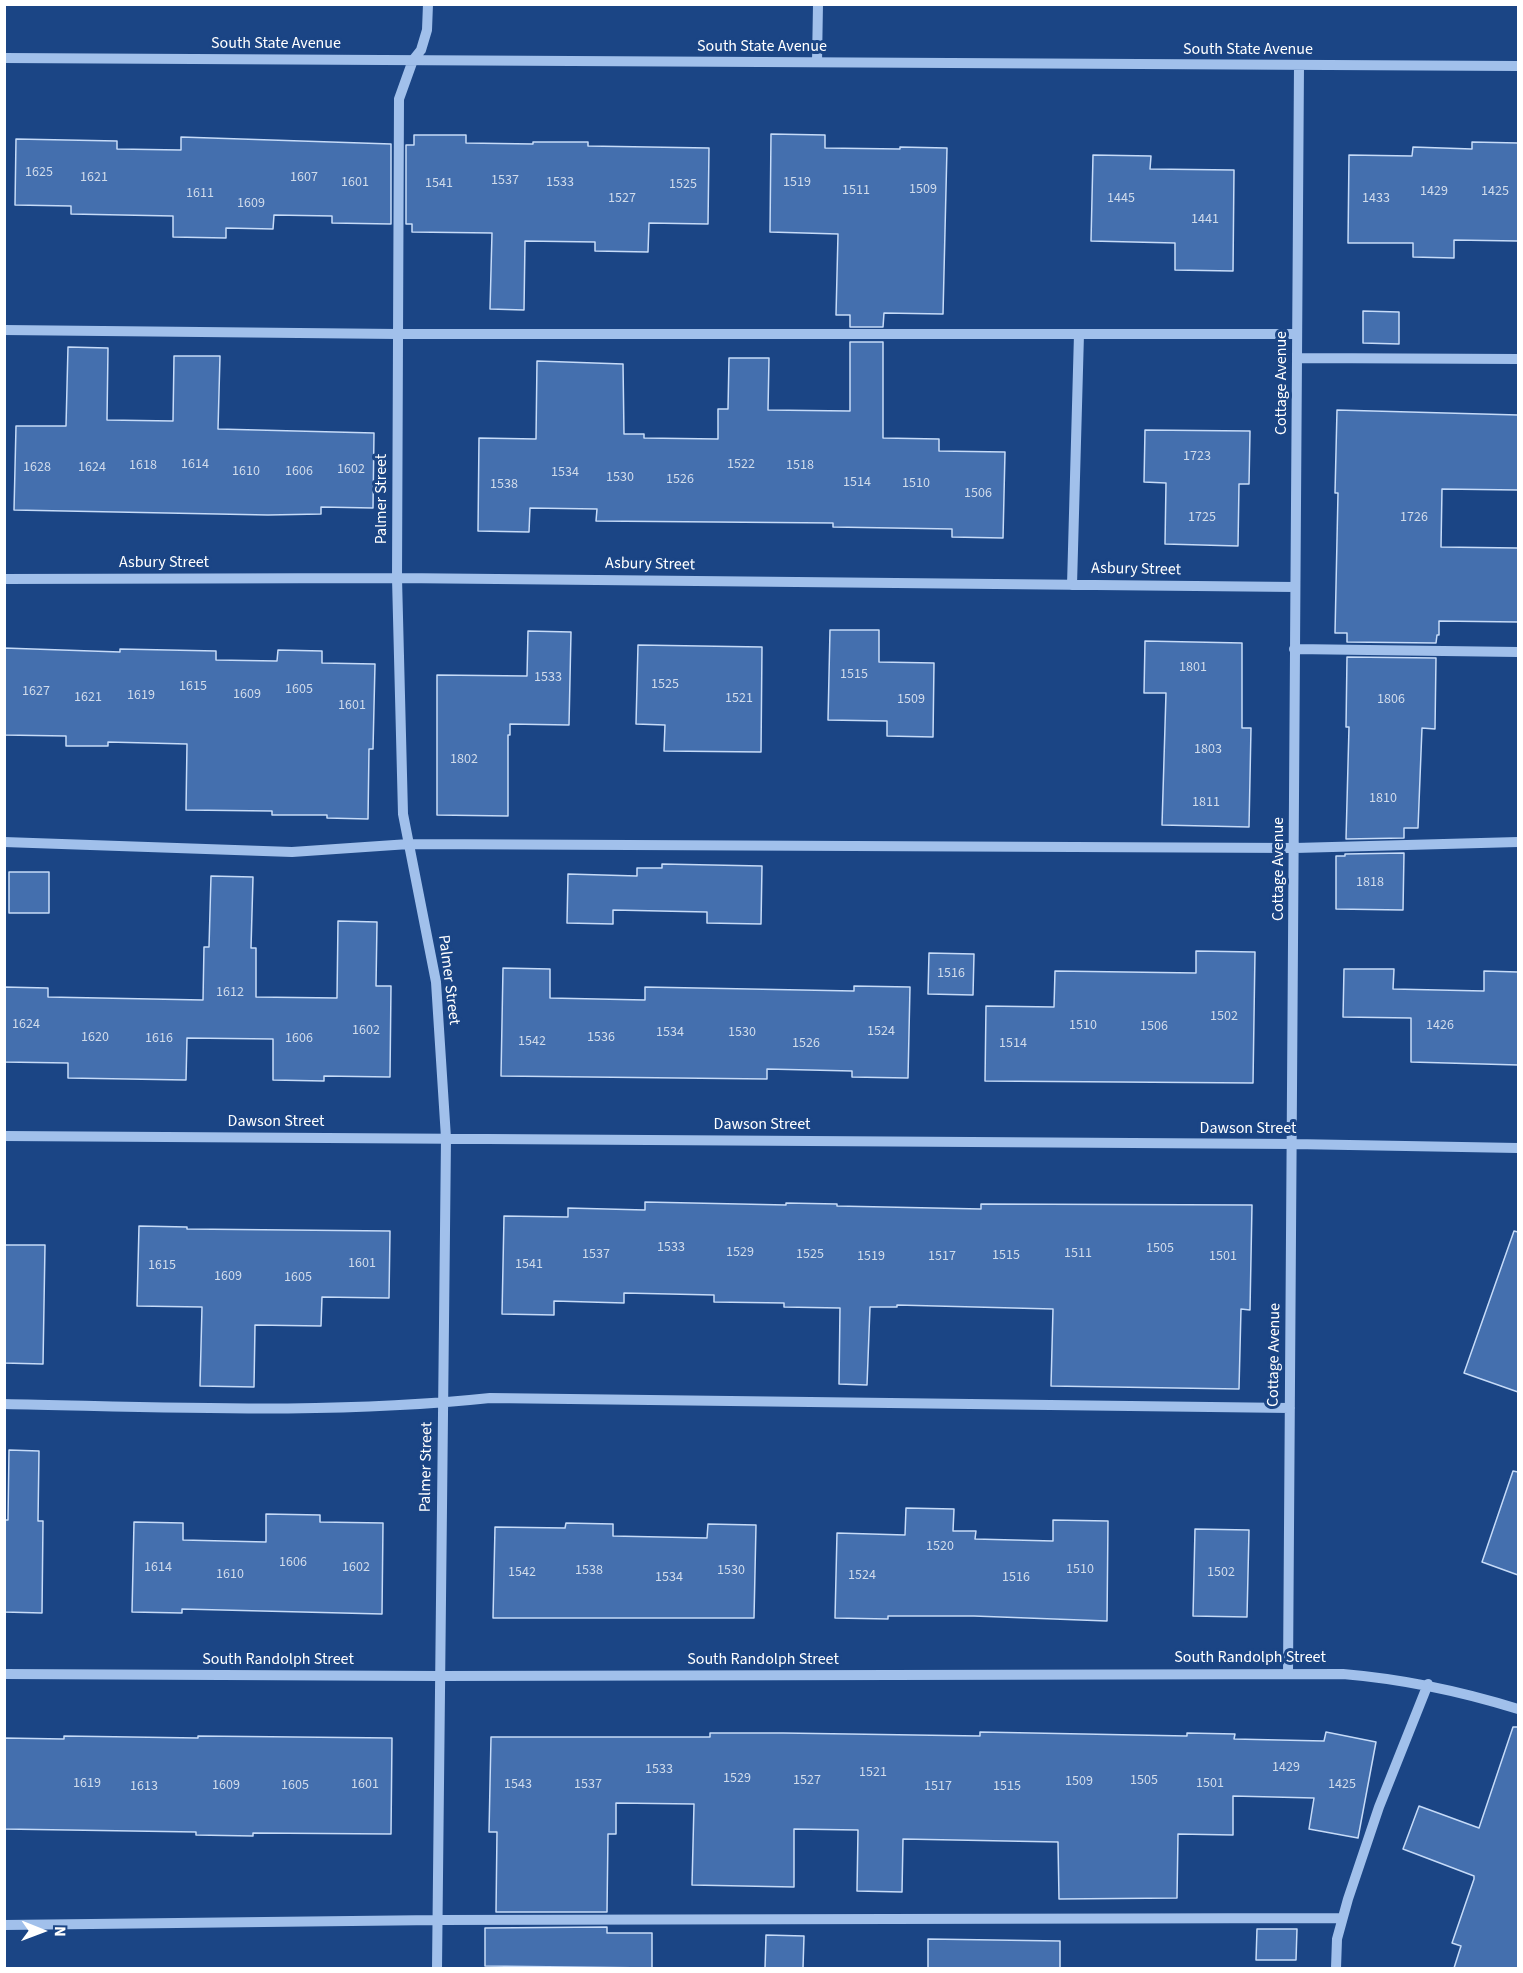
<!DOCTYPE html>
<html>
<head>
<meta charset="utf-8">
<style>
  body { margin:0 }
  #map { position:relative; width:1523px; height:1973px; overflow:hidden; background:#1b4585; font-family:"Source Sans 3",sans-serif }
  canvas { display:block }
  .frame { position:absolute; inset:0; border:6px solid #fff; pointer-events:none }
  .north { position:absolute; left:12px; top:1901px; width:60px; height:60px; -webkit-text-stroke:4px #1b4585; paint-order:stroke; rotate:91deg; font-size:16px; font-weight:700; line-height:24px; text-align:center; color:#fff }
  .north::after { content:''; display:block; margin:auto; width:21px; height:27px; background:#fff; clip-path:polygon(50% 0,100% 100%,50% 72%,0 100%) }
</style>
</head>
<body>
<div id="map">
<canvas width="1523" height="1973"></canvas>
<div class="frame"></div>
<div class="north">N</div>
</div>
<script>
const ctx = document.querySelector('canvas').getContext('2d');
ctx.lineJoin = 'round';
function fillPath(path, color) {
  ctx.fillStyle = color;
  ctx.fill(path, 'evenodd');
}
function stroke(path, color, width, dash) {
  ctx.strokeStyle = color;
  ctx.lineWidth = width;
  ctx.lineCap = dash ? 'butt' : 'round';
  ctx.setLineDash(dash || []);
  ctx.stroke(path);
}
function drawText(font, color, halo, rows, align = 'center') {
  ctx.font = font + ' "Source Sans 3",sans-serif';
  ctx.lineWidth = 6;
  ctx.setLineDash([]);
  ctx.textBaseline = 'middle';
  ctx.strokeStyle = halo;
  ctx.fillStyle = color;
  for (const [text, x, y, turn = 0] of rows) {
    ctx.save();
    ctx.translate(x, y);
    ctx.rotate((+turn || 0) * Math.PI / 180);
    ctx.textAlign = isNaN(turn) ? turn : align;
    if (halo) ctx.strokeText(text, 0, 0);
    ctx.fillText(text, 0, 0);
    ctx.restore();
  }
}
const building = new Path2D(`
  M771 134 825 135V148L900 149V147L947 148 943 314 884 313 883 327H850V315H836L838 234 770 232Z
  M414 135H466V143L533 144V142H588V146L709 148 708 224 649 223 648 252 595 251V242L525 241 524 310 490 309 492 233 412 232V224H406V145H414Z
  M181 137 391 144V224L332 223V216L274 215 273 229 226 228V238L173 237V216L71 214V206L15 205 16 139 117 141V149L181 150Z
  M1472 142 1518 143V241L1454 240V258L1413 257V243H1348L1349 155 1412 156 1413 147 1472 149Z
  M1093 155 1151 156 1150 169 1234 170 1233 271 1175 270V243L1091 241Z
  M1363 311 1399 312V344L1363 343Z
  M850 342H883V438L939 439V451L1005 452 1003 538 952 537V529L833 527V523L596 521 597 509 530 508 529 532 478 531 479 438 536 439 537 361 623 364 624 434H644V438L718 439V409H728L729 358H769L768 410 850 411Z
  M68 347 108 348 107 420 173 421 174 356H220L218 429 374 433 373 508 321 507V514L268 515 14 510 16 426H66Z
  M1337 410 1518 415V490L1442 489 1441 547 1518 548V622L1439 621V635H1437L1436 643 1347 642V633H1335L1338 493H1335Z
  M1145 430 1250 431 1249 484H1239L1238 546 1165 544 1166 483 1144 482Z
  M830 630H879V662L934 663 933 737 887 736V721L828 720Z
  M528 631 571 632 569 725 510 724V735H508V816L437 815V675L527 676Z
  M1145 641 1242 643V728H1251L1249 827 1162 825 1166 693H1144Z
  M638 645 762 647 761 752 664 751 665 725 636 724Z
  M4 648 120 652V649L216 651V660L277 661 278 650 322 651V663L375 664 373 749H369L368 819 327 818V815H272V811L186 810 187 744 108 742V746H66V736L4 735Z
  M1347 657 1436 658 1435 729 1422 728 1418 828H1404V838L1346 839 1349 727H1346Z
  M1404 853 1403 910 1336 909V856H1345V854Z
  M662 864 762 866 761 924 707 923V912L613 910V924L567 923 568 874 637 876V868H662Z
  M9 872H49V913H9Z
  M211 876 253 877 251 948H256V997L337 998 338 921 377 922 376 986H391L390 1077 324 1076V1081L273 1080V1039L187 1038 186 1080 68 1078V1063L4 1062V987L48 988V997L203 1000 204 947H209Z
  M1196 951 1255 952 1253 1083 985 1081 986 1006 1054 1007 1055 971 1196 973Z
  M929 953 974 954 973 995 928 994Z
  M503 968 550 969V998L645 1000V987L854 991V986L910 987 908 1078 852 1077V1071L767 1069V1079L501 1076Z
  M1344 969H1394L1393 989 1484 991V971L1518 972V1065L1411 1062V1018L1343 1017Z
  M645 1202 786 1205V1203L837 1204V1206L981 1209V1204L1252 1205 1250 1310 1241 1309 1239 1389 1051 1386 1053 1309 897 1305V1307H870L867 1385 839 1384 840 1308 784 1307V1303L714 1302V1295L624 1293V1303L554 1301V1315L502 1314 504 1216 568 1217V1208L645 1210Z
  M139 1226 187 1227V1229L390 1231 389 1298 322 1297 321 1326 255 1325 254 1387 200 1386 202 1307 137 1306Z
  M1514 1231 1518 1232V1392L1464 1373Z
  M4 1245H45L43 1364 4 1363Z
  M9 1450 39 1451 38 1521H43L42 1613 4 1612V1520H8Z
  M1513 1471 1518 1472V1575L1482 1562Z
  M906 1508 954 1509 953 1531H976L975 1539 1053 1541V1520L1108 1521 1107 1621 974 1616H888V1619L835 1618 837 1533 905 1535Z
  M266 1514 320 1515V1522L383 1523 382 1614 182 1609V1613L132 1612 134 1522 183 1523V1540L266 1542Z
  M566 1523 613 1524V1536L707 1538 708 1524 756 1525 754 1618H493L495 1527 565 1528Z
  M1195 1529 1249 1530 1247 1617 1193 1616Z
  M1513 1727H1518V1968H1454L1461 1946 1452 1943 1474 1879V1876L1403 1849 1419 1806 1479 1828Z
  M980 1732 1187 1736V1733L1235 1734 1234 1739 1324 1741 1326 1732 1376 1742 1358 1838 1309 1829 1314 1798 1233 1796V1835L1178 1834 1177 1898 1059 1899 1058 1842 903 1839 902 1892 857 1891 858 1830 794 1829V1887L692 1885 694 1804 616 1803V1834H608L607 1912H496L497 1832H489L491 1737H710V1733H783L980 1736Z
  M64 1736 198 1738V1736L392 1738 391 1834 253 1833V1836L196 1835V1832L4 1829V1738L64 1739Z
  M607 1927V1933H652V1968L485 1966V1928Z
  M1257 1929H1297L1296 1960H1256Z
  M766 1935 804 1936 803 1968H765Z
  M928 1939 1060 1941V1968H928Z`);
const minor = new Path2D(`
  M428 4 427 30 421 50 413 60 399 99 397 578 403 814 436 982 446 1138 437 1968
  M4 58 1518 66
  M817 62 818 4
  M4 330 397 334H1297
  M1297 358 1518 359
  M4 579 397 578 1295 587
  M1072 585 1079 334
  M1294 649 1518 652
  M4 842 292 852 409 844 1295 848 1518 842
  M4 1136 1293 1144 1518 1148
  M4 1404C166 1407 329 1415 490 1398L1290 1408
  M1288 1673 1299 65
  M4 1674 440 1676 1343 1674C1403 1679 1460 1691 1518 1709
  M4 1925 438 1920 1342 1918
  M1336 1968 1337 1939 1348 1899 1379 1807 1428 1684`);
const numberNames = [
  ["1625",39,173],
  ["1621",94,178],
  ["1607",304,178],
  ["1537",505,181],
  ["1601",355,183],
  ["1533",560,183],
  ["1519",797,183],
  ["1541",439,184],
  ["1525",683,185],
  ["1509",923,190],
  ["1511",856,191],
  ["1429",1434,192],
  ["1425",1495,192],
  ["1611",200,194],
  ["1527",622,199],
  ["1445",1121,199],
  ["1433",1376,199],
  ["1609",251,204],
  ["1441",1205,220],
  ["1723",1197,457],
  ["1614",195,465],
  ["1522",741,465],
  ["1618",143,466],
  ["1518",800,466],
  ["1628",37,468],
  ["1624",92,468],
  ["1602",351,470],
  ["1610",246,472],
  ["1606",299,472],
  ["1534",565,473],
  ["1530",620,478],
  ["1526",680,480],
  ["1514",857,483],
  ["1510",916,484],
  ["1538",504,485],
  ["1506",978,494],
  ["1725",1202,518],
  ["1726",1414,518],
  ["1801",1193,668],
  ["1515",854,675],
  ["1533",548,678],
  ["1525",665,685],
  ["1615",193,687],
  ["1605",299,690],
  ["1627",36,692],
  ["1609",247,695],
  ["1619",141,696],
  ["1621",88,698],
  ["1521",739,699],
  ["1509",911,700],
  ["1806",1391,700],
  ["1601",352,706],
  ["1803",1208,750],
  ["1802",464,760],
  ["1810",1383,799],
  ["1811",1206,803],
  ["1818",1370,883],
  ["1516",951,974],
  ["1612",230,993],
  ["1502",1224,1017],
  ["1624",26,1025],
  ["1510",1083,1026],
  ["1426",1440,1026],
  ["1506",1154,1027],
  ["1602",366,1031],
  ["1524",881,1032],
  ["1534",670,1033],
  ["1530",742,1033],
  ["1620",95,1038],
  ["1536",601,1038],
  ["1616",159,1039],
  ["1606",299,1039],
  ["1542",532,1042],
  ["1526",806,1044],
  ["1514",1013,1044],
  ["1533",671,1248],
  ["1505",1160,1249],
  ["1529",740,1253],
  ["1511",1078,1254],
  ["1537",596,1255],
  ["1525",810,1255],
  ["1515",1006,1256],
  ["1519",871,1257],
  ["1517",942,1257],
  ["1501",1223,1257],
  ["1601",362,1264],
  ["1541",529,1265],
  ["1615",162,1266],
  ["1609",228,1277],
  ["1605",298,1278],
  ["1520",940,1547],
  ["1606",293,1563],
  ["1614",158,1568],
  ["1602",356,1568],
  ["1510",1080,1570],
  ["1538",589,1571],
  ["1530",731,1571],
  ["1542",522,1573],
  ["1502",1221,1573],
  ["1610",230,1575],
  ["1524",862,1576],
  ["1534",669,1578],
  ["1516",1016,1578],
  ["1429",1286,1768],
  ["1533",659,1770],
  ["1521",873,1773],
  ["1529",737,1779],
  ["1527",807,1781],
  ["1505",1144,1781],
  ["1509",1079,1782],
  ["1619",87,1784],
  ["1501",1210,1784],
  ["1601",365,1785],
  ["1543",518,1785],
  ["1537",588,1785],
  ["1425",1342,1785],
  ["1609",226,1786],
  ["1605",295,1786],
  ["1613",144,1787],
  ["1517",938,1787],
  ["1515",1007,1787]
];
const streetNames = [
  ["South State Avenue",276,44],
  ["South State Avenue",762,47],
  ["South State Avenue",1248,50],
  ["Cottage Avenue",1282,383,-90],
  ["Palmer Street",382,499,-90],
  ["Asbury Street",164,563],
  ["Asbury Street",650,565,1],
  ["Asbury Street",1136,570,1],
  ["Cottage Avenue",1279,869,-90],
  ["Palmer Street",448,980,83],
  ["Dawson Street",276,1122],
  ["Dawson Street",762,1125],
  ["Dawson Street",1248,1129],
  ["Cottage Avenue",1275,1355,-89],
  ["Palmer Street",427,1467,-89],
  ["South Randolph Street",1250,1658],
  ["South Randolph Street",278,1660],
  ["South Randolph Street",763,1660]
];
fillPath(building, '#446fae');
stroke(building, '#c6dbf8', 1.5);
stroke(minor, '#a1c0eb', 10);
drawText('14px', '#d0dbeb', null, numberNames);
drawText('16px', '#fff', '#1b4585', streetNames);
</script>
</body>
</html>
